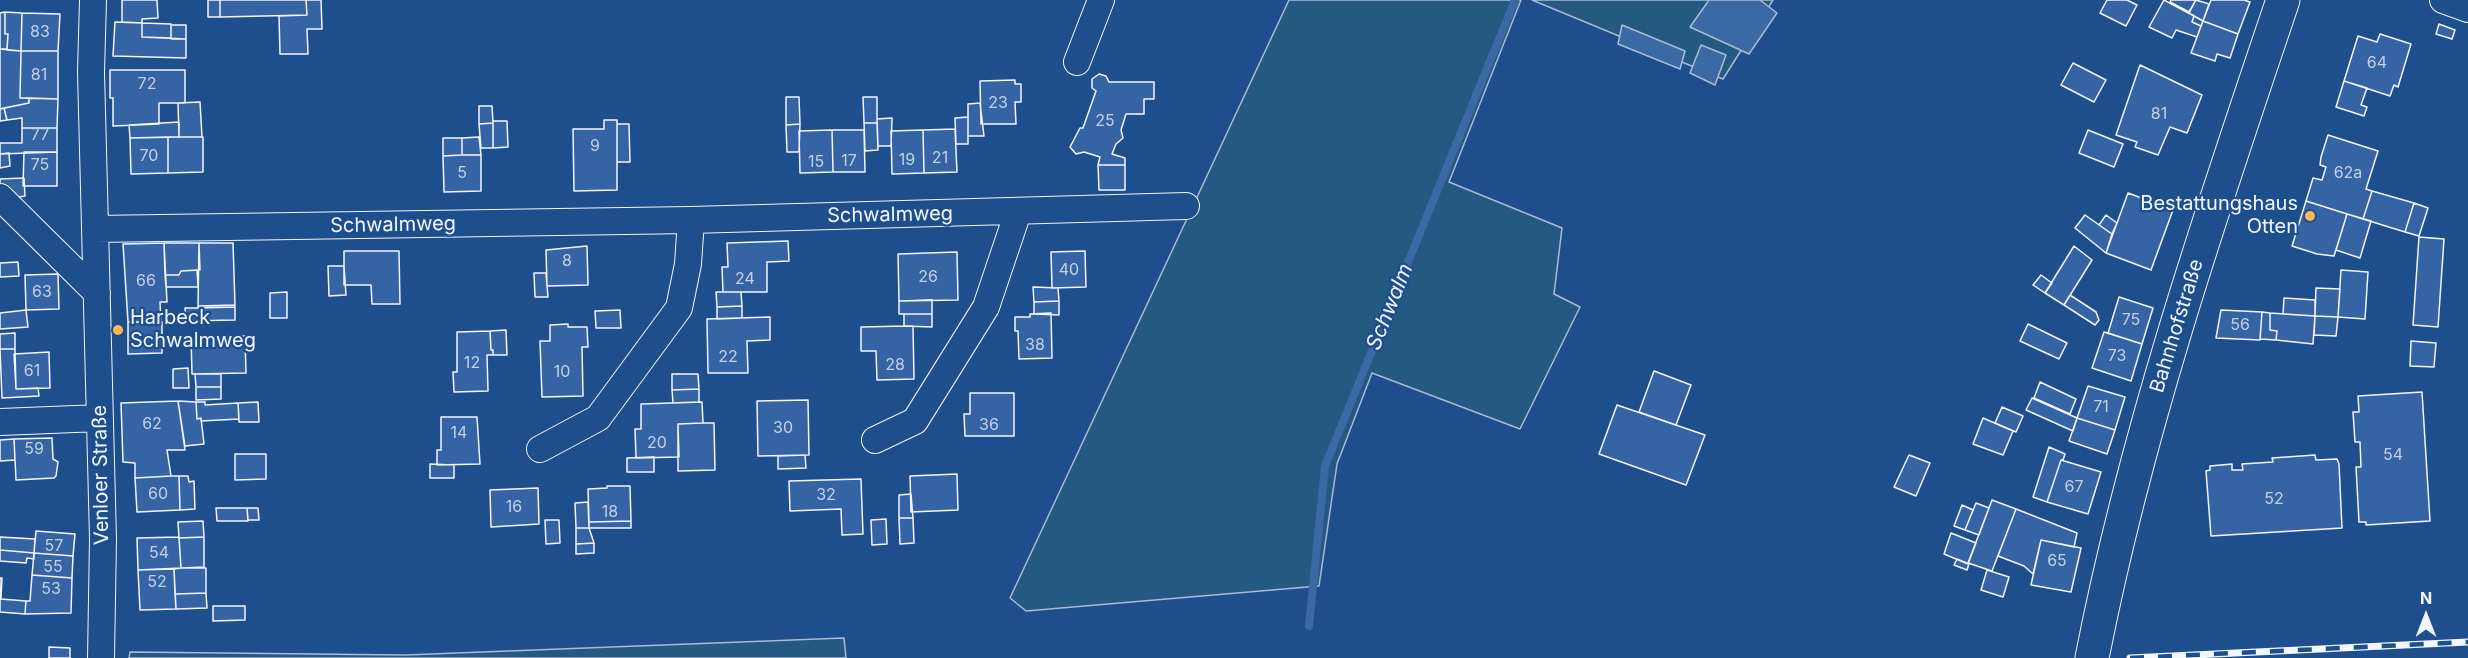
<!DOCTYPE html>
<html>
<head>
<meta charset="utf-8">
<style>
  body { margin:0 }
  #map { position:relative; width:2468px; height:658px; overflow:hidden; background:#1f4e8c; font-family:Inter,sans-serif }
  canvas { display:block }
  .north { position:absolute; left:2396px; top:586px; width:60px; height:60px; -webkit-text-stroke:4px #1f4e8c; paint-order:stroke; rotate:0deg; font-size:16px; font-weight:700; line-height:24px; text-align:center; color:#f2f6ff }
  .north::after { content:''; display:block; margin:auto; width:21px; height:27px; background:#f2f6ff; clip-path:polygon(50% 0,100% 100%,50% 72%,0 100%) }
</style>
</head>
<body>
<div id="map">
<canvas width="2468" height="658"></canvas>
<div class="north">N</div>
</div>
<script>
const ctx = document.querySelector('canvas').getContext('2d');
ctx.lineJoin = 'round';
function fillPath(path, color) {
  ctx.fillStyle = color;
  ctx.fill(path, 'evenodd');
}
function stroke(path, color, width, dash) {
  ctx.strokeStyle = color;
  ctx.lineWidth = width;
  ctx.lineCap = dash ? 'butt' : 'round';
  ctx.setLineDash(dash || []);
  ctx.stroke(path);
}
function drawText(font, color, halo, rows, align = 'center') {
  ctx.font = font + ' Inter,sans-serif';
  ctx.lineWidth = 4.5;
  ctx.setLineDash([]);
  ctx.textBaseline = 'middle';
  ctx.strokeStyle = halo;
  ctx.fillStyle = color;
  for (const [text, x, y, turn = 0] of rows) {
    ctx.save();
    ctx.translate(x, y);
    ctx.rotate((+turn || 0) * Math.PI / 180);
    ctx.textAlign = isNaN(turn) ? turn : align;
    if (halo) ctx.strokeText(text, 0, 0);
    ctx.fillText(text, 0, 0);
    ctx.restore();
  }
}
const green = new Path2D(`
  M1289 0H1521L1449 182 1562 228 1554 294 1580 307 1520 429 1372 373 1337 464 1319 586 1026 611 1010 598Z
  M1532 0H1773L1723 79Z
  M844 638 846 658H129L130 652 405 655Z`);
const water = new Path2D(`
  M1709 0H1760L1777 13 1749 54 1690 27Z
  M1622 25 1685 51 1680 69 1618 44Z
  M1701 45 1726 55 1715 85 1690 73Z`);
const stream = new Path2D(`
  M1309 626 1325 466 1515 0`);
const building = new Path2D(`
  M122 0H157L158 18 142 19V23L122 22Z
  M208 0H220V17H208Z
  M220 0H306L307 15 220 17Z
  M306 0H321L322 29H307L308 54H280L279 16 307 15Z
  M2107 0H2127L2137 5 2126 26 2100 13Z
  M2164 0 2194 16 2192 22 2201 26 2197 37 2176 30 2172 38 2149 27Z
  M2171 0H2196L2189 12 2170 2Z
  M2196 0 2209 4 2203 21 2189 13Z
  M2211 0H2244L2250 2 2238 34 2203 21Z
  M5 12 22 13 21 51 7 50 8 34H5Z
  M5 12V34H8L7 49H0V13Z
  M22 13 60 14 58 51H21Z
  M2194 16 2203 21 2201 26 2192 22Z
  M2203 21 2238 34 2230 58 2217 54 2215 61 2191 53Z
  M115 22 142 23V37L186 39V58L113 56Z
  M142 23 171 24V38L142 37Z
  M2439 24 2455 30 2452 39 2436 34Z
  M171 25H186V39H171Z
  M2380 34 2411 44 2398 87 2394 85 2390 96 2344 81 2358 36 2377 42Z
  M0 49 21 51 20 98H29V103L0 109Z
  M21 51H58V99L20 98Z
  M2073 63 2106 80 2094 102 2061 85Z
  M2140 65 2202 95 2187 133 2170 127 2158 155 2135 147 2137 142 2116 135Z
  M110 70H185V103H159V124L113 126V98H110Z
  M1099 74 1106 76 1109 82H1154V99H1144V114H1126L1121 130 1123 138 1116 144 1112 154 1125 158V165H1098L1100 157 1084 152 1076 154 1070 147 1080 128H1083L1096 91 1092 88V79Z
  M1015 80V84H1021V102H1015L1016 124H981L980 81Z
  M2344 81 2367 88 2361 105 2367 107 2364 116 2336 107Z
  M786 97H799L800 124 786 125Z
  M863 97H877V123H864Z
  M29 98 58 99 57 128H22V118L7 120 4 108 29 103Z
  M200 102 202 137H179L178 103Z
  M980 103 984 136H968V104Z
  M479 106H492L493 123 479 124Z
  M4 108 7 120 0 121V109Z
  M968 117V144H956L955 118Z
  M892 118 891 146H878L877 119Z
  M604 120H617V190L574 191 573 129H604Z
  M493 121H507L508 147 493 148Z
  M179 122V137L130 138 129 125Z
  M493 123V148H481L479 124Z
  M864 123H877L878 150 865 151Z
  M617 124H629L630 162H617Z
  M800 124 799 152H787L786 125Z
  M22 128H57V152L0 154V143H22Z
  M955 129 957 172 924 173 923 130Z
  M832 130 833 172 800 173 799 131Z
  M832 130H864L865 172H833Z
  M923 130 924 173 892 174 891 131Z
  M2088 130 2123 144 2114 167 2079 153Z
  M2328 135 2378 151 2366 189 2372 191 2363 219 2306 201 2313 178 2322 180 2326 167 2320 165 2321 157Z
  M168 137V173L131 174 130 138Z
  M168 137H203V172L168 173Z
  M479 137 481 155H462V138Z
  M443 138H462V155L443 156Z
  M24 152H57V186H23Z
  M9 153 10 166 0 168V154Z
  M462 155H481V191L444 192 443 156Z
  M1098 165H1125V190H1099Z
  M24 178 25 196 9 199 0 190V179Z
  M2372 191 2414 203 2405 232 2363 219Z
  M2128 193 2173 210 2151 270 2106 253Z
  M2306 201 2347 214 2334 256 2317 254 2292 246Z
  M2414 203 2428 208 2419 236 2405 232Z
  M2347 214 2371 221 2360 258 2336 250Z
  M2085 215 2112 234 2106 253 2075 228Z
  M2106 215 2117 223 2112 234 2099 225Z
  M2419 237 2444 239 2438 327 2413 325Z
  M788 241 789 261 767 262V292H723L722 267H728L727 243Z
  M164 243H199L200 270 181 271 179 275H165Z
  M164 243 167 302H160L161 322H128L123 244Z
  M199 243H233L235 305 198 306Z
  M587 246 588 285 547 286 546 250Z
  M2074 246 2092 260 2064 305 2045 293Z
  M344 251H399L400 304H372L371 285H344Z
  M1085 251 1086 287 1052 288 1051 252Z
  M957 252 958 300 899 301 898 254Z
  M18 262 19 276 0 277V263Z
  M328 266H344L346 295 329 296Z
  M197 270 198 287H166L165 275H179L181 271Z
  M2341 270 2368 272 2365 319 2338 317Z
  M534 273H546L548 297H535Z
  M58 274 59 309 26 310 25 275Z
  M2041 275 2052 283 2045 293 2033 285Z
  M1033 287 1058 288 1059 301 1034 302Z
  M2316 288 2340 289 2338 317 2315 316Z
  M287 292V318H270V293Z
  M716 292H741L742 306 717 307Z
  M2070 295 2096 312 2099 320 2095 325 2064 305Z
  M2119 297 2153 308 2142 344 2108 333Z
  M2284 298 2315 300V316L2283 314Z
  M932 300V314H899V301Z
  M1059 301V315L1034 314V302Z
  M235 305V307L198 308V306Z
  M742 306V318L717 319V307Z
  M235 307V320L186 321 185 308Z
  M26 310 28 327 0 329V313Z
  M620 310 621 328H596L595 311Z
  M2221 310 2262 312 2260 340 2216 338Z
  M2262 312 2270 313V330L2277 331 2276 340 2260 339Z
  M1051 313 1052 358 1019 359 1018 331H1015V317H1030V314Z
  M2270 313 2315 316 2313 344 2276 340 2277 331 2270 330Z
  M904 314H932V327L904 326Z
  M2315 316 2338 317 2336 336 2314 335Z
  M770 317V340L747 341 748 373H708L707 319Z
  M128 322H162V353L128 354Z
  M568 324V327H587L588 347H582L583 396 542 397 540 341H550V325Z
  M2028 324 2067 343 2059 359 2020 341Z
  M904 326H913L914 379 877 380 876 351H861V327Z
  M506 330 507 355H493V350H491L490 331Z
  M490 331 491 350H493V355H487L488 391 454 392 453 372H457V332Z
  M2104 332 2142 344 2131 381 2092 368Z
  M15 333V349H0V334Z
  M245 336 246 373 192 374 191 337Z
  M2411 341 2436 343 2434 367 2410 366Z
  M0 349H15L16 389 38 388 39 396 2 398Z
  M49 352 50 388 16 389 14 354Z
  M188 368 189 388H173V369Z
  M1654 371 1691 385 1676 425 1639 412Z
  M195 374H221V387H196Z
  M672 374H698L699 389 672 390Z
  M2040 382 2076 399 2070 414 2034 398Z
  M2088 386 2125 397 2115 430 2077 418Z
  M196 387H221V399L196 400Z
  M699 389V402L673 403 672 390Z
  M2422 392 2430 521 2366 525V522H2359L2356 467H2361L2360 442H2355L2353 412H2359L2358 396Z
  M970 393H1014V436H965L964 414H970Z
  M2032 398 2077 418 2073 431 2026 410Z
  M808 400 809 455 758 456 757 401Z
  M178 401 185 450H167L171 476 135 478V463L123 462 121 403Z
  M178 401 196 402 197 419 201 418 204 444 185 446Z
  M196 402H205V405L238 403 239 419 201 421V418L197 419Z
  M258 402 259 422H239L238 403Z
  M702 402 703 423 678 424 679 457 636 458 635 429H641V404Z
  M1617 405 1705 435 1686 485 1599 454Z
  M2002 407 2023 416 2016 432 1995 423Z
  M441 417H477L480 464 437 465V450H441Z
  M1983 418 2013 431 2003 455 1973 444Z
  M2077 418 2115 430 2107 454 2069 441Z
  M703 423H714L715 470 678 471V424Z
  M52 438 53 459 58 462 56 476 54 478 16 480 14 439Z
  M14 439 15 460 0 461V440Z
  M2049 447 2065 454 2063 460H2061L2047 502 2033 497Z
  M235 454H266V479L235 480Z
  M805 455 806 468 778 469V456Z
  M1909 455 1930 463 1916 496 1894 487Z
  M2315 455 2316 460 2337 459 2339 464 2342 528 2211 536 2206 471 2210 470V466L2232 464V470H2243L2242 464 2273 462 2272 458Z
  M654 457V472H627V458Z
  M2061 460 2101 472 2088 514 2047 502Z
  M430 464 454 465V478H430Z
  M957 474 958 510 911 512 910 476Z
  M171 476H179L180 510 137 512 135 478Z
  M179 476H188L189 482 194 481 195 509 180 510Z
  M861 479 863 534 842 535 841 509 790 511 789 481Z
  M607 486H630L631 521 589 522 588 489 607 488Z
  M538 488 539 524 491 527 490 490Z
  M911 494 913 518H899V495Z
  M1992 500 2016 509 1992 571 1968 563Z
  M588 502 589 528H576L575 503Z
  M1976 503 1989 508 1979 535 1965 530Z
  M1962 505 1973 510 1965 530 1954 526Z
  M216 508H247L248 521H217Z
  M247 508H258L259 520H248Z
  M2016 509 2077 533 2074 547 2041 540 2033 574 2024 566 1998 556Z
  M899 518H913L914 543 900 544Z
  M886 519 887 544 872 545 871 520Z
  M545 520H559L560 543 546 544Z
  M203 521 204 537 179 538 178 522Z
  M631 521V528H589V522Z
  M576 528H589L594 543 576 544Z
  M36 531 75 534 73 556 34 553Z
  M1951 533 1976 543 1968 564 1944 554Z
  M0 537 35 539 34 553 0 550Z
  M179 537 181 568 138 570 137 538Z
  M204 537V567L181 568 179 538Z
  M2041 540 2081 548 2071 592 2031 585Z
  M594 543V553L576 554V544Z
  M0 550 34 553V559L27 558 26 563 0 561Z
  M34 553 73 556 72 578 32 575Z
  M1957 559 1969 564 1967 570 1954 565Z
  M181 568H206V593L175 594 174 569Z
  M174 569 176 609 140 610 138 570Z
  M1987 570 2009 577 2003 597 1981 590Z
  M32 575 72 578 71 613 25 614 26 601H30Z
  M0 578H2L1 599 26 601 25 614 0 612Z
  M206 593 207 608 176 609 175 594Z
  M213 606H245V620L213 621Z
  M49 647 70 648V658H49Z`);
const street = new Path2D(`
  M93 0 91 72 103 539 101 658
  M2443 0 2468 9
  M1077 62 1101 0
  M0 197 97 293
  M95 229 691 220 1186 206
  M0 422 100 418
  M875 440 915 421 986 307 1018 212
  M540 449 598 418 679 308 688 264 691 220`);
const secondary = new Path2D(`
  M2092 658C2136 433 2210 216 2283 0`);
const rail = new Path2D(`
  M2130 658 2468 642`);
const markers = [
  [2310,216,6,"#ffb74d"],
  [118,330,6,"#ffb74d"]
];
const numberNames = [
  ["83",40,32],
  ["64",2377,63],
  ["81",39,75],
  ["72",147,84],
  ["23",998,103],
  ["81",2159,114],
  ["25",1105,121],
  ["77",40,135],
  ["9",595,146],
  ["70",149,156],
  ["21",940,158],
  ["19",907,160],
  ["17",849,161],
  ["15",816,162],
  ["75",40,165],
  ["5",462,173],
  ["62a",2348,173],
  ["8",567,261],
  ["40",1069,270],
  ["26",928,277],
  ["24",745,279],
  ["66",146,281],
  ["63",42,292],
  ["75",2131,320],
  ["56",2240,325],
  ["38",1035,345],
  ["73",2117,356],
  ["22",728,357],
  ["12",472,363],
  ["28",895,365],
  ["61",32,371],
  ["10",562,372],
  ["71",2101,407],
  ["62",152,424],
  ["36",989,425],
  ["30",783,428],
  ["14",459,433],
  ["20",657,443],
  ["59",34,449],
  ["54",2393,455],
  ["67",2074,487],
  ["60",158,494],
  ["32",826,495],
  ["52",2274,499],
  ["16",514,507],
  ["18",610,512],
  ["57",54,546],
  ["54",159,553],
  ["65",2057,561],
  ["55",53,567],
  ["52",157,582],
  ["53",51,589]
];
const poiNames = [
  ["Bestattungshaus",2298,204],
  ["Otten",2298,227],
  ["Harbeck",130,318,"left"],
  ["Schwalmweg",130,341,"left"]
];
const streetNames = [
  ["Schwalmweg",890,215,-1],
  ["Schwalmweg",393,225,-1],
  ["Bahnhofstraße",2177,326,-73],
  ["Venloer Straße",101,475,-91]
];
const waterNames = [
  ["Schwalm",1390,307,-68]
];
fillPath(green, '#245a82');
stroke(green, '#a8bbd7', 1.5);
fillPath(water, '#3b69a3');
stroke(water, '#a8bbd7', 1.5);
stroke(stream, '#3b69a3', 8);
fillPath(building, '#3563a3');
stroke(building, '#f2f6ff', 1.5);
stroke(street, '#f2f6ff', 28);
stroke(secondary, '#f2f6ff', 35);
stroke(street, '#1f4e8c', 26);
stroke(secondary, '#1f4e8c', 33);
stroke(rail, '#f2f6ff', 7);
stroke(rail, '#1f4e8c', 4.5, [14]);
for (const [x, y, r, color] of markers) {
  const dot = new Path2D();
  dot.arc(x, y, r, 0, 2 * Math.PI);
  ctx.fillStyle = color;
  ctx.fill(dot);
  stroke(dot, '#1f4e8c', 2);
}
drawText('16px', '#c3d1e8', null, numberNames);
drawText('20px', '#f2f6ff', '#1f4e8c', poiNames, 'right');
drawText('20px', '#f2f6ff', '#1f4e8c', streetNames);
drawText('italic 21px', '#f2f6ff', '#1f4e8c', waterNames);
</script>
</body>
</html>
